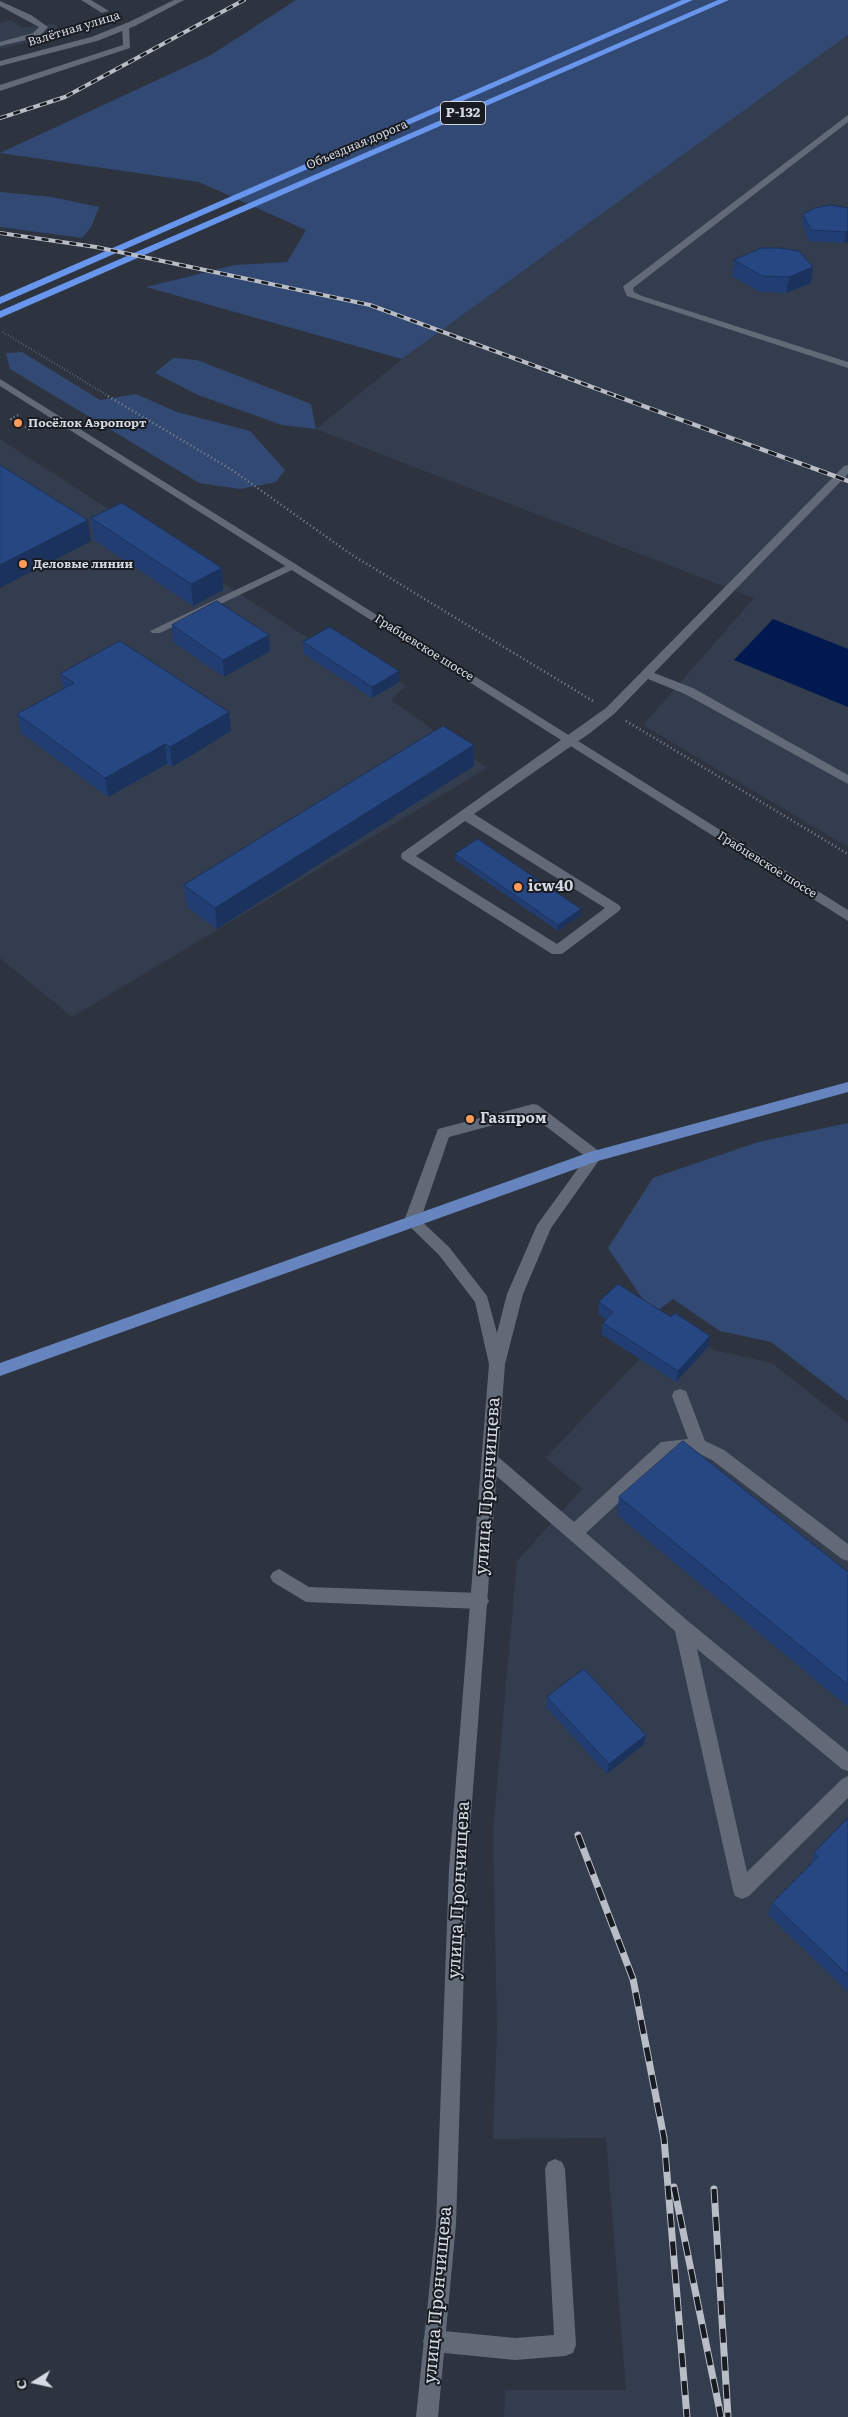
<!DOCTYPE html>
<html>
<head>
<meta charset="utf-8">
<style>
  body { margin:0 }
  #map { position:relative; width:848px; height:2417px; overflow:hidden; background:#2d3440; font-family:Literata,serif }
  canvas { display:block }
  .north { position:absolute; left:10px; top:2357px; width:50px; height:50px; -webkit-text-stroke:4px #181b21; paint-order:stroke; rotate:260deg; font-size:14px; font-weight:700; line-height:20px; text-align:center; color:#d5d9e1 }
  .north::after { content:''; display:block; margin:auto; width:18px; height:22px; background:#d5d9e1; clip-path:polygon(50% 0,100% 100%,50% 72%,0 100%) }
</style>
</head>
<body>
<div id="map">
<canvas width="848" height="2417"></canvas>
<div class="north">С</div>
</div>
<script>
const ctx = document.querySelector('canvas').getContext('2d');
ctx.lineJoin = 'round';
function fillPath(path, color) {
  ctx.fillStyle = color;
  ctx.fill(path, 'evenodd');
}
function stroke(path, color, width, dash) {
  ctx.strokeStyle = color;
  ctx.lineWidth = width;
  ctx.lineCap = dash ? 'butt' : 'round';
  ctx.setLineDash(dash || []);
  ctx.stroke(path);
}
function drawText(font, color, halo, rows, align = 'center') {
  ctx.font = font + ' Literata,serif';
  ctx.lineWidth = 4;
  ctx.setLineDash([]);
  ctx.textBaseline = 'middle';
  ctx.strokeStyle = halo;
  ctx.fillStyle = color;
  for (const [text, x, y, turn = 0] of rows) {
    ctx.save();
    ctx.translate(x, y);
    ctx.rotate((+turn || 0) * Math.PI / 180);
    ctx.textAlign = isNaN(turn) ? turn : align;
    if (halo) ctx.strokeText(text, 0, 0);
    ctx.fillText(text, 0, 0);
    ctx.restore();
  }
}
const built = new Path2D(`
  M11 20 22 28 53 24 58 26 52 36 0 49V23Z
  M848 35V847L643 725 754 598 316 429 402 359Z
  M0 439 314 642 331 635 406 686 391 700 487 768 72 1017 0 958Z
  M672 1324 714 1350 772 1363 848 1423V2417H504L505 2390H626L606 2138 493 2139 497 2029 493 1831 517 1561 582 1489 546 1458Z`);
const green = new Path2D(`
  M296 0H848V35L402 359 146 287 235 265 287 262 306 230 199 182 0 153 211 55Z
  M0 192 52 197 99 207 91 227 82 238 0 227Z
  M22 352 100 400 136 394 177 412 250 431 285 470 276 482 240 489 199 483 10 369 6 353Z
  M173 358 197 360 311 404 316 429 282 425 198 395 155 373Z
  M848 1123V1401L771 1342 720 1331 673 1299 653 1314 608 1248 653 1178 758 1142Z`);
const water = new Path2D(`
  M773 619 848 649V707L734 660Z`);
const pathFar1 = new Path2D(`
  M3 332 110 397`);
const path = new Path2D(`
  M108 396 232 470 352 555 593 701
  M18 415 11 419 29 429 34 426
  M626 721 848 854`);
const lane = new Path2D(`
  M81 0H91L109 11 102 13Z
  M0 1 31 15 48 27 39 37 0 46V42L33 33 39 27 0 6Z
  M122 25 129 27 130 48 0 91V85L123 45Z
  M848 115V122L633 288 634 292 642 296 848 362V368L627 296 623 287 625 285Z
  M848 465V474L654 673 693 688 848 775V784L685 694 648 679 614 714 590 733 474 814 619 905 621 908 619 911 562 954H552L402 859 401 856 402 853 606 708 844 466ZM465 821 605 908 557 944 416 856Z
  M292 563 296 564V568L160 633H152L150 631Z
  M533 1104 538 1105 600 1152 602 1156 600 1160H590L531 1115 449 1137 420 1221 417 1225 412 1227 407 1225 404 1221 438 1129Z
  M680 1389 686 1391 688 1396 705 1441 724 1450 848 1544V1561L842 1559 712 1460 696 1452 671 1454 586 1533 689 1622 848 1752V1771L842 1769 697 1649 747 1872 842 1779 848 1776V1798L749 1896 742 1899 735 1896 733 1890 675 1631 485 1466 483 1461 485 1456 491 1454 497 1456 574 1522 661 1442 688 1439 672 1396 674 1391Z
  M279 1569 309 1587 480 1593 486 1596 489 1601 486 1606 480 1609 306 1602 273 1582 270 1577 273 1572Z
  M555 2159 562 2162 565 2169 576 2345 573 2353 565 2356 515 2360 434 2352 426 2349 423 2341 426 2333 434 2330 515 2338 554 2335 545 2169 548 2162Z`);
const secondary = new Path2D(`
  M174 0H184L135 26 97 41 0 66V61L91 37 129 22Z
  M0 379 848 910V921L0 386Z
  M595 1150 600 1152 602 1156 551 1228 523 1294 505 1364 467 1869 456 2224 438 2417H416L436 2224 449 1869 489 1364 475 1302 439 1255 404 1221 407 1217 412 1215 417 1217 449 1247 487 1296 497 1333 507 1294 537 1225 590 1152Z`);
const primary = new Path2D(`
  M848 1082V1092L598 1161 0 1376V1363L590 1152Z`);
const highway = new Path2D(`
  M682 0H693L0 304V297Z
  M718 0H729L0 318V311Z`);
const railFar2 = new Path2D(`
  M0 118 65 97 244 0
  M0 233 96 247 370 305 619 397`);
const railFar1 = new Path2D(`
  M616 396 848 481`);
const rail = new Path2D(`
  M578 1835 633 1979 664 2138 687 2417
  M674 2187 721 2417
  M714 2189 728 2417`);
const wall = new Path2D(`
  M848 208V242L844 243 809 241 802 224 803 214Z
  M734 260 811 283 786 293 760 292 732 276Z
  M91 518 223 590 193 606 94 540Z
  M172 625 270 651 224 677 173 642Z
  M303 642 399 671V682L372 698 304 654Z
  M60 674 231 731 172 767 167 764 108 797 21 733 17 714 63 689Z
  M474 766 217 929 187 907 184 885Z
  M455 854 581 915 558 931 455 860Z
  M599 1302 671 1317 710 1336 708 1347 676 1382 601 1334 603 1323 606 1319 598 1314Z
  M619 1497 848 1572V1707L617 1515Z
  M547 1697 646 1735 644 1744 607 1774 546 1707Z
  M848 1818V1992L768 1915 772 1903 810 1865 814 1853Z`);
const shadedWall = new Path2D(`
  M848 231V242L844 243 846 232Z
  M813 267 811 283 786 293 789 277Z
  M88 520 91 541 0 588V565Z
  M222 568 223 590 193 606 191 584Z
  M269 635 270 651 224 677 223 660Z
  M399 671V682L372 698V687Z
  M229 712 231 731 172 767 170 747Z
  M165 744 167 764 108 797 105 778Z
  M474 745V766L217 929 215 908Z
  M581 909V915L558 931V925Z
  M710 1336 708 1347 676 1382 678 1371Z
  M646 1735 644 1744 607 1774 609 1764Z`);
const building = new Path2D(`
  M831 205 848 208V231L846 232 811 230 803 214 815 208Z
  M762 248H780L799 251 813 267 789 277 762 276 734 260Z
  M0 465 88 520 0 565Z
  M122 503 222 568 191 584 91 518Z
  M217 601 269 635 223 660 172 625Z
  M330 627 399 671 372 687 303 642Z
  M120 641 229 712 170 747 165 744 105 778 17 714 74 683 60 674Z
  M443 726 474 745 215 908 184 885Z
  M478 839 581 909 558 925 455 854Z
  M618 1284 671 1317 675 1313 710 1336 678 1371 603 1323 613 1312 599 1302Z
  M683 1441 848 1572V1685L619 1497Z
  M584 1669 646 1735 609 1764 547 1697Z
  M848 1818V1975L772 1903 818 1857 814 1853Z`);
const markers = [
  [18,423,5,"#ff9b5a"],
  [23,564,5,"#ff9b5a"],
  [518,887,5,"#ff9b5a"],
  [470,1119,5,"#ff9b5a"]
];
const farStreetnames = [
  ["Взлётная улица",74,29,-17],
  ["Объездная дорога",357,145,-23],
  ["Грабцевское шоссе",424,648,32],
  ["Грабцевское шоссе",767,865,32]
];
const farPoinames = [
  ["Посёлок Аэропорт",28,423],
  ["Деловые линии",33,564]
];
const shields = [
  [463,113,45]
];
const shieldNames = [
  ["Р-132",463,113]
];
const poiNames = [
  ["icw40",528,887],
  ["Газпром",480,1119]
];
const nearStreetnames = [
  ["улица Прончищева",488,1486,-86],
  ["улица Прончищева",459,1890,-87],
  ["улица Прончищева",438,2295,-85]
];
fillPath(built, '#333d4e');
fillPath(green, '#324973');
fillPath(water, '#011951');
stroke(pathFar1, '#818791', 2, [0.5, 2.5]);
stroke(path, '#818791', 2.5, [1, 3]);
fillPath(lane, '#626977');
fillPath(secondary, '#626977');
fillPath(primary, '#6684be');
fillPath(highway, '#6896ed');
stroke(railFar2, '#b9bdc6', 4);
stroke(railFar1, '#b9bdc6', 4.5);
stroke(rail, '#b9bdc6', 7);
stroke(railFar2, '#181b21', 2.5, [7]);
stroke(railFar1, '#181b21', 3, [9]);
stroke(rail, '#181b21', 5, [14]);
fillPath(wall, '#223d71');
fillPath(shadedWall, '#1b325c');
fillPath(building, '#274783');
stroke(building, '#1b325c', 1);
for (const [x, y, r, color] of markers) {
  const dot = new Path2D();
  dot.arc(x, y, r, 0, 2 * Math.PI);
  ctx.fillStyle = color;
  ctx.fill(dot);
  stroke(dot, '#181b21', 2);
}
drawText('12px', '#d5d9e1', '#181b21', farStreetnames);
drawText('bold 12px', '#d5d9e1', '#181b21', farPoinames, 'left');
for (const [x, y, w] of shields) {
  const box = new Path2D();
  box.roundRect(x - w / 2, y - 11.5, w, 23, 4);
  ctx.fillStyle = '#181b21';
  ctx.fill(box);
  stroke(box, '#d5d9e1', 1);
}
drawText('bold 14px', '#d5d9e1', null, shieldNames);
drawText('bold 15px', '#d5d9e1', '#181b21', poiNames, 'left');
drawText('18px', '#d5d9e1', '#181b21', nearStreetnames);
</script>
</body>
</html>
